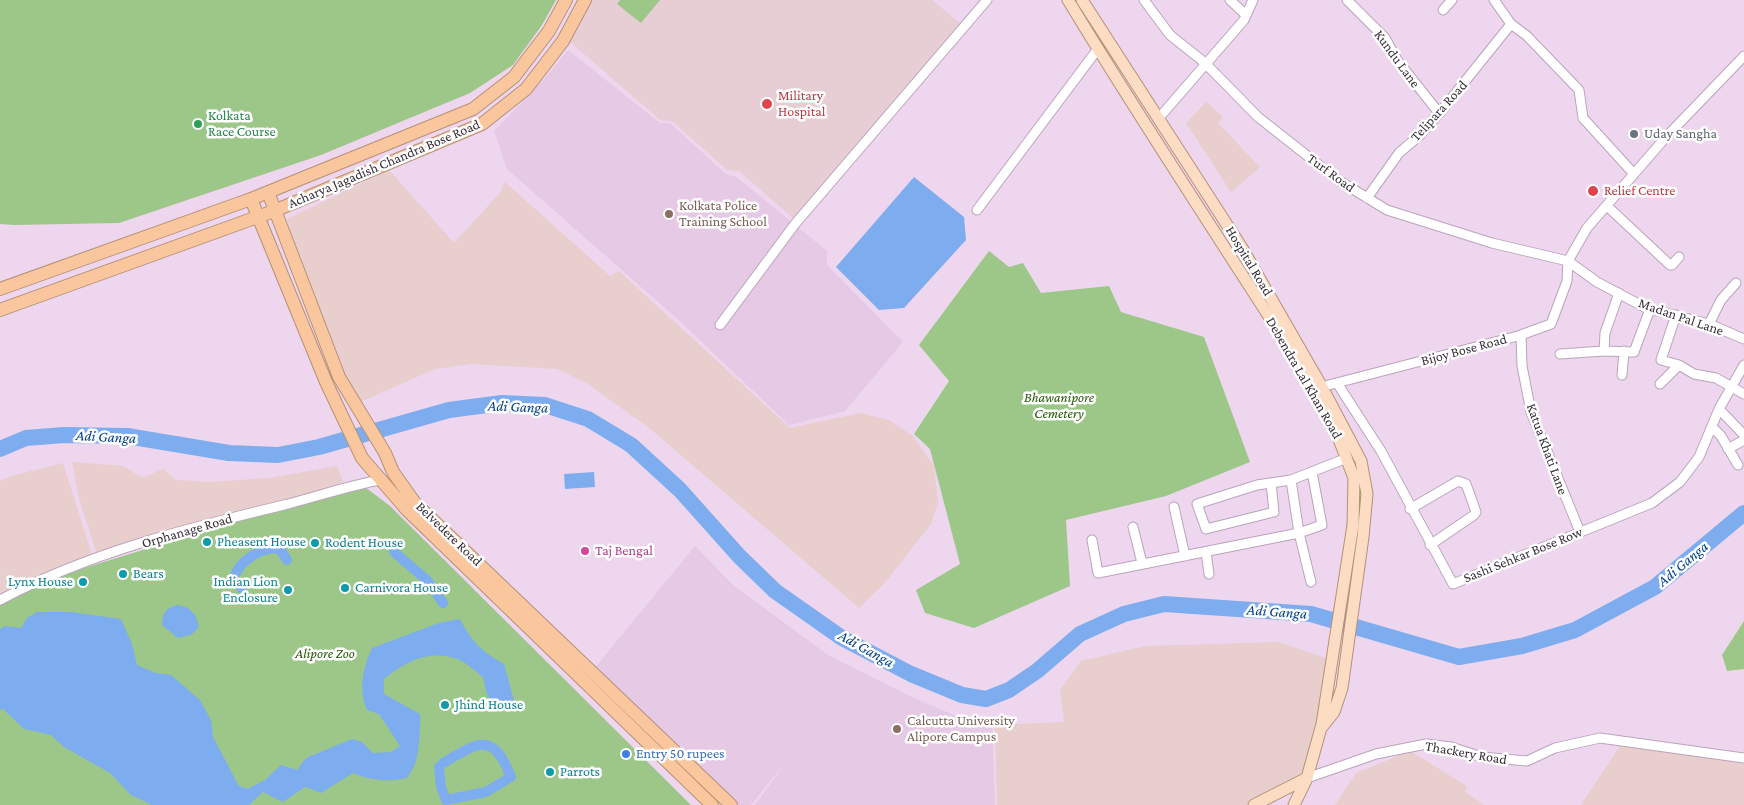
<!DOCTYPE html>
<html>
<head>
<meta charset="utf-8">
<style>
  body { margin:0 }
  canvas { display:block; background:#edd6ee }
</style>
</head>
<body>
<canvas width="1744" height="805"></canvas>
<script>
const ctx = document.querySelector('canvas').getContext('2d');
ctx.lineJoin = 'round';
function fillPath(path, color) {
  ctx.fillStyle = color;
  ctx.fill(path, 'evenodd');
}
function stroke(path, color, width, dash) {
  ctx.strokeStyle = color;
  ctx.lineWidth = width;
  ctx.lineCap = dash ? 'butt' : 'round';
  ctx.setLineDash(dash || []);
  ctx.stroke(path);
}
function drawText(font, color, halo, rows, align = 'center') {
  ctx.font = font + ' "Crimson Pro",serif';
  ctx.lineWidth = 5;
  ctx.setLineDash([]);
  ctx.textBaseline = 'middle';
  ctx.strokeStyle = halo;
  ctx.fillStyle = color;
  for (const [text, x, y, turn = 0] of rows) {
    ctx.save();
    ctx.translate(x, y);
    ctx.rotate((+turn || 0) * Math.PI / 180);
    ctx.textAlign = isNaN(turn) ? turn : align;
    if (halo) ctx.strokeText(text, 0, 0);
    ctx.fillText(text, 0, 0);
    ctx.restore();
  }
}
const built = new Path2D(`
  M568 50 660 123H670L727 175 735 176 827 251V265L903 342 845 411 789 425 682 323 507 169 494 131 545 78Z
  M695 546 733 585 828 655 912 697 963 719 992 717 995 805H755L789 758 751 805H733L593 670Z`);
const industrial = new Path2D(`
  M1206 102 1223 117 1218 123 1260 167 1231 192 1186 123Z
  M389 170 454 243 499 194 505 182 610 276 619 271 790 428 860 413 889 420 913 436 934 466 938 502 931 524 883 585 859 608 648 427 588 384 557 369 471 364 435 369 356 404 319 318 287 219Z
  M72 462 124 466 142 478 163 469 176 480 211 482 269 478 337 466 343 482 297 498 97 554 80 503Z
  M63 463 92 555 0 597V481L11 476Z
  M1278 642 1335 661 1304 775 1246 805H997L995 725 1064 722 1060 690 1081 661 1145 646Z
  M1622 743 1744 764V805H1581Z
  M1410 751 1467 786 1465 792 1484 805H1335L1356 773Z`);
const medical = new Path2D(`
  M589 0H932L962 25 793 218 739 171 727 170 672 121 660 120 568 40Z`);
const green = new Path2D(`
  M0 0H556L542 25 513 65 470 93 321 155 119 223 14 225 0 224Z
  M620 0H660L641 23 617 4Z
  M989 251 1009 267 1023 263 1041 293 1109 286 1121 312 1204 337 1250 462 1166 496 1066 520 1070 586 974 628 925 613 916 590 960 564 930 449 914 434 949 381 919 345Z
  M365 487 390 506 691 805H0V602L68 573 227 524Z
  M1744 621V669L1727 671 1722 655Z`);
const water = new Path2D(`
  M914 177 964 217 966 240 904 308 879 310 836 267Z
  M594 472 595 487 565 489 564 474Z
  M177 605C191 607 196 613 199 627L191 635 178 638 162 625C162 613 166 608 177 605Z
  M37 612H71L121 619 132 644 137 665 156 673 171 675 200 700 211 720 213 737 228 765 238 785 247 789 265 780 281 765 297 770 306 758 352 739 362 742 373 753 391 752 400 746 379 714 367 710C358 689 363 668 372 648L439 623 460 619C472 642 481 651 504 664L514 700 505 711C489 704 486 694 483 677 475 671 466 662 457 659 429 649 405 662 384 679V694L420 714C421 723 419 751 416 761 415 766 410 773 407 778 388 782 371 781 353 773L321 793 305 787 283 802 263 792 249 805H152L131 795 110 773 64 747 51 735 24 729 3 709 0 710V629L5 626 21 628 27 618Z`);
const canal = new Path2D(`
  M394 552 428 581 443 603
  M242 589 234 578C239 560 263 546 280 549L287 560
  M439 767 441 787 446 800 486 792 511 777C493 731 479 742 443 763`);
const river = new Path2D(`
  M0 449 26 438 64 435 127 436 229 453 278 455 319 447 449 410 502 403 545 405 588 419 631 445 680 490 739 556 775 591 842 638 911 674 962 695 986 699 1009 690 1037 671 1080 634 1124 614 1164 604 1311 614 1459 657 1522 646 1575 630 1655 587 1744 513`);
const minor = new Path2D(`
  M1144 0 1170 35 1204 62 1258 117 1338 180 1387 210 1492 243 1568 261 1597 282 1646 308 1709 324 1744 339
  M1230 0 1246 15
  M1347 0 1385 38 1397 60 1439 113
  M1494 0 1511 24 1527 36 1579 90 1583 118 1634 174
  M1443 10 1452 0
  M1158 119 1244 20 1253 0
  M1367 198 1399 153 1420 135 1442 110 1511 24
  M1607 206 1670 265H1672L1679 257
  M977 210 1097 50
  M1709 324 1721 300 1736 283
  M720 325 795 224 987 0
  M1521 335 1522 366 1531 412 1580 532
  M1604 351 1605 333 1619 293
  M1560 354 1604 351 1634 352 1650 309
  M1679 365 1694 374 1716 378 1744 394
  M1622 375 1624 351
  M1337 383 1381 451 1453 584 1652 503 1680 482 1699 457 1719 409 1744 365
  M1660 384 1679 365 1661 360 1676 315
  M1317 388 1518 336 1551 324 1567 281 1568 261 1587 228 1666 137 1744 56
  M1719 409 1744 435
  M1712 427 1721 436 1738 465
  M1728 449 1744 440
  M1291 480 1299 533 1311 582
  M1271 483 1274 512 1206 529 1197 504 1257 485 1291 480 1347 458
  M1174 507 1185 556
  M1410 509 1458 481 1466 484 1476 512 1474 515 1430 545
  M1133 527 1142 563
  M1299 533 1322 525 1312 472
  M1092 540 1098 573 1299 533
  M1206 552 1209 574
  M0 600C88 553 188 528 284 505 316 497 347 486 380 480
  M1307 778 1376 754 1426 744 1451 747 1482 757 1527 761 1555 748 1600 738 1744 758`);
const major = new Path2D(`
  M1068 0C1137 114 1211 226 1283 338L1297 366 1335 429 1354 478 1353 525 1322 724 1307 778 1294 805
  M1082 0 1242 248 1322 387 1361 461 1367 494 1363 537 1342 688 1334 712 1322 727
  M1254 805 1307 778`);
const highway = new Path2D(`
  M268 192 339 377 385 453 393 472 415 503 731 805
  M251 199 326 382 362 458 407 510 712 805
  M0 289 251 199 473 109 514 77 549 31 566 0
  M0 310 274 211 482 124 526 89 563 41 585 0`);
const markers = [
  [767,104,6,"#e0444e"],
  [198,124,5,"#2e9e5b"],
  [1634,134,5,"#6b7280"],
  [1593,191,6,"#e0444e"],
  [669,214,5,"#8d6e63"],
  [207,542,5,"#0f9aa8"],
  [315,543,5,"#0f9aa8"],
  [585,551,5,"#d1479c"],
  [123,574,5,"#0f9aa8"],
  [83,582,5,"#0f9aa8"],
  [345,588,5,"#0f9aa8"],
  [288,590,5,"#0f9aa8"],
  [445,705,5,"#0f9aa8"],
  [897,729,5,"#8d6e63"],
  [626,754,5,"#3f7fe0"],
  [550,772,5,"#0f9aa8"]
];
const streetNames = [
  ["Kundu Lane",1397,59,54],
  ["Telipara Road",1439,111,-48],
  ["Acharya Jagadish Chandra Bose Road",384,164,-23],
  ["Turf Road",1331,173,36],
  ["Hospital Road",1249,261,59],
  ["Madan Pal Lane",1681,317,19],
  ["Bijoy Bose Road",1464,350,-15],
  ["Debendra Lal Khan Road",1304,378,60],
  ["Katua Khati Lane",1547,449,70],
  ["Orphanage Road",187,531,-16],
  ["Belvedere Road",449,534,44],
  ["Sashi Sehkar Bose Row",1523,555,-22],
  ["Thackery Road",1466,753,10]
];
const healthNames = [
  ["Military",778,96],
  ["Hospital",778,112],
  ["Relief Centre",1604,191]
];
const leisureNames = [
  ["Kolkata",208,116],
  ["Race Course",208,132]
];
const worshipNames = [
  ["Uday Sangha",1644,134]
];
const educationNames = [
  ["Kolkata Police",679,206],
  ["Training School",679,222],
  ["Calcutta University",907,721],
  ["Alipore Campus",907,737]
];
const parkNames = [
  ["Bhawanipore",1059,398],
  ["Cemetery",1059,414],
  ["Alipore Zoo",325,654]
];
const cultureNames = [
  ["Pheasent House",217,542],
  ["Rodent House",325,543],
  ["Bears",133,574],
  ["Lynx House",73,582,"right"],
  ["Indian Lion",278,582,"right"],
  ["Enclosure",278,598,"right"],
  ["Carnivora House",355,588],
  ["Jhind House",455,705],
  ["Parrots",560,772]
];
const hotelNames = [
  ["Taj Bengal",595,551]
];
const shopNames = [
  ["Entry 50 rupees",636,754]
];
const waterNames = [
  ["Adi Ganga",518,407,2],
  ["Adi Ganga",106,437,3],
  ["Adi Ganga",1683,564,-40],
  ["Adi Ganga",1277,612,4],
  ["Adi Ganga",866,649,29]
];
fillPath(built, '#e5c9e5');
fillPath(industrial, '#e8cecc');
fillPath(medical, '#e7cdd4');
fillPath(green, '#9dc789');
fillPath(water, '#7eadef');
stroke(canal, '#7eadef', 10);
stroke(river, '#7eadef', 16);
stroke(minor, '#baa4ba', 11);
stroke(major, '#b59179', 13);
stroke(highway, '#b59179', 14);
stroke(minor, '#fff', 9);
stroke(major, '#fcddc4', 11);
stroke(highway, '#fac69d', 12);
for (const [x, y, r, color] of markers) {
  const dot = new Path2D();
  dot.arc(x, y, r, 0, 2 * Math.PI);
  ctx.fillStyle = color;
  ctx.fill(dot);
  stroke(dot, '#fff', 2);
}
drawText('14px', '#362e37', '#fff', streetNames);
drawText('14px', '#be3a42', '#fff', healthNames, 'left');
drawText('14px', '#27864d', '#fff', leisureNames, 'left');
drawText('14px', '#5b616d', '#fff', worshipNames, 'left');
drawText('14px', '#785e54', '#fff', educationNames, 'left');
drawText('italic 14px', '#295409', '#fff', parkNames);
drawText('14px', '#0d838f', '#fff', cultureNames, 'left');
drawText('14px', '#b23c85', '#fff', hotelNames, 'left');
drawText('14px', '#366cbe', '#fff', shopNames, 'left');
drawText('italic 15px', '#003f8b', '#fff', waterNames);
</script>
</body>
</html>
